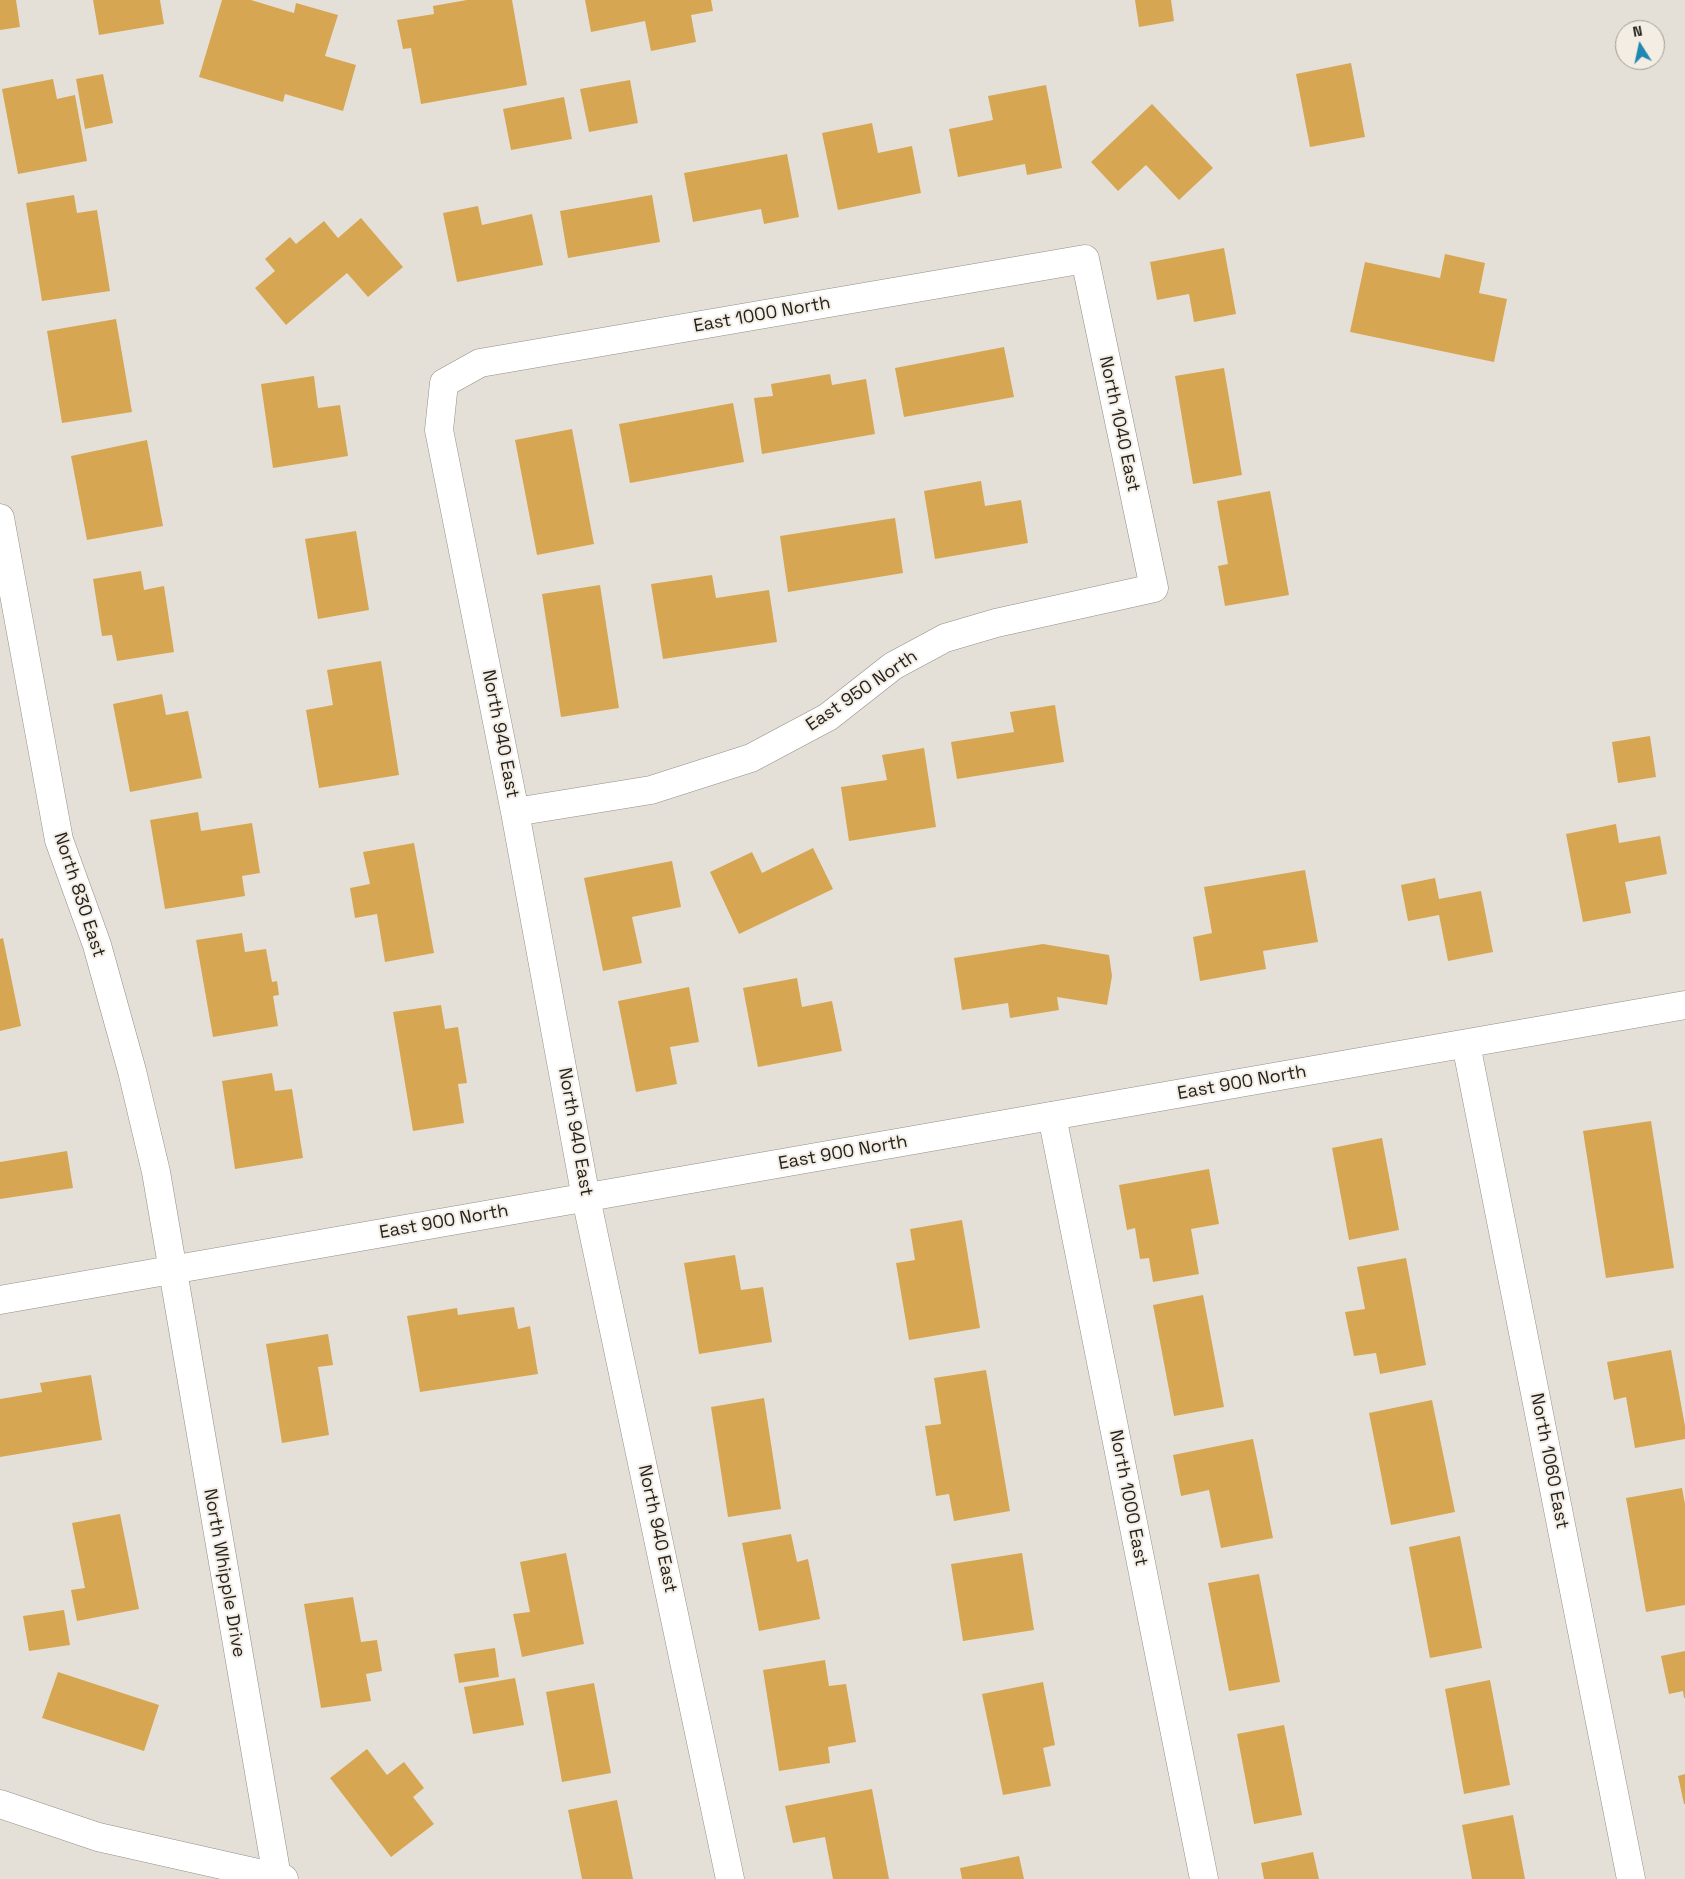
<!DOCTYPE html>
<html>
<head>
<meta charset="utf-8">
<style>
  body { margin:0 }
  #map { position:relative; width:1685px; height:1879px; overflow:hidden; background:#e5e0d7; font-family:"Space Grotesk",sans-serif }
  canvas { display:block }
  .north { position:absolute; left:1615px; top:20px; width:50px; height:50px; box-sizing:border-box; background:#f3ede4; border:1px solid #a09c95; border-radius:50%; rotate:350deg; font-size:14px; font-weight:700; line-height:20px; text-align:center; color:#24221f }
  .north::after { content:''; display:block; margin:auto; width:18px; height:22px; background:#2088b0; clip-path:polygon(50% 0,100% 100%,50% 72%,0 100%) }
</style>
</head>
<body>
<div id="map">
<canvas width="1685" height="1879"></canvas>
<div class="north">N</div>
</div>
<script>
const ctx = document.querySelector('canvas').getContext('2d');
ctx.lineJoin = 'round';
function fillPath(path, color) {
  ctx.fillStyle = color;
  ctx.fill(path, 'evenodd');
}
function stroke(path, color, width, dash) {
  ctx.strokeStyle = color;
  ctx.lineWidth = width;
  ctx.lineCap = dash ? 'butt' : 'round';
  ctx.setLineDash(dash || []);
  ctx.stroke(path);
}
function drawText(font, color, halo, rows, align = 'center') {
  ctx.font = font + ' "Space Grotesk",sans-serif';
  ctx.lineWidth = 4;
  ctx.setLineDash([]);
  ctx.textBaseline = 'middle';
  ctx.strokeStyle = halo;
  ctx.fillStyle = color;
  for (const [text, x, y, turn = 0] of rows) {
    ctx.save();
    ctx.translate(x, y);
    ctx.rotate((+turn || 0) * Math.PI / 180);
    ctx.textAlign = isNaN(turn) ? turn : align;
    if (halo) ctx.strokeText(text, 0, 0);
    ctx.fillText(text, 0, 0);
    ctx.restore();
  }
}
const building = new Path2D(`
  M0 0H16L20 27 0 30Z
  M93 0H160L164 24 99 35Z
  M222 0H251L294 13 296 3 338 15 325 56 356 65 343 111 285 94 283 102 199 77Z
  M467 0H512L527 85 421 104 411 48 403 49 397 20 434 14 433 6Z
  M585 0H711L713 11 691 15 696 42 651 51 645 21 591 32Z
  M1135 0H1171L1174 21 1139 27Z
  M1351 63 1365 137 1310 147 1296 74Z
  M103 74 113 123 85 129 76 79Z
  M53 79 57 99 75 95 87 161 18 174 2 89Z
  M630 80 638 123 589 132 580 89Z
  M1046 85 1062 168 1027 175 1025 164 958 177 949 129 993 120 988 96Z
  M564 97 572 139 511 150 503 109Z
  M1152 104 1213 168 1179 200 1146 165 1118 191 1091 162Z
  M872 123 878 153 912 146 921 193 838 210 822 133Z
  M787 154 799 217 764 224 761 209 693 222 684 173Z
  M74 195 77 213 97 210 110 291 42 301 26 203Z
  M652 195 660 242 568 258 560 211Z
  M478 206 482 225 532 214 543 265 457 282 443 213Z
  M361 218 403 267 368 297 347 273 286 325 255 288 275 271 265 259 290 237 296 244 324 221 338 238Z
  M1224 248 1236 314 1194 322 1189 294 1157 300 1150 262Z
  M1445 254 1485 263 1479 293 1507 299 1494 362 1350 332 1365 262 1440 278Z
  M116 319 132 412 62 423 47 331Z
  M1004 347 1014 397 904 417 895 368Z
  M1224 368 1242 475 1193 484 1175 376Z
  M830 374 832 385 866 379 875 434 762 454 754 398 773 396 771 384Z
  M314 376 318 408 340 405 348 456 273 468 261 384Z
  M733 403 744 462 630 483 619 424Z
  M572 429 594 544 537 555 515 440Z
  M147 440 163 526 87 540 71 456Z
  M981 481 985 506 1021 500 1028 543 935 559 924 491Z
  M1270 491 1289 595 1225 606 1218 566 1228 564 1217 501Z
  M895 518 903 573 788 592 780 536Z
  M356 531 369 610 318 619 305 539Z
  M141 571 144 590 164 586 174 652 117 661 112 635 102 636 93 579Z
  M712 575 716 598 769 590 777 642 663 659 651 584Z
  M600 585 619 708 561 717 542 594Z
  M381 661 399 775 319 788 306 710 333 705 327 670Z
  M162 694 166 715 188 711 202 778 130 792 113 704Z
  M1055 705 1064 762 957 779 951 742 1014 732 1010 712Z
  M1650 736 1656 777 1618 783 1612 742Z
  M924 748 936 827 849 841 841 787 887 780 882 755Z
  M198 812 201 831 252 823 260 873 242 876 245 896 165 909 150 820Z
  M1616 824 1619 843 1660 836 1667 874 1625 882 1631 913 1583 922 1566 834Z
  M414 843 434 953 385 962 377 914 355 918 350 888 370 884 363 852Z
  M813 848 833 889 739 934 710 872 752 852 762 873Z
  M672 861 681 907 632 917 642 963 603 971 584 878Z
  M1305 870 1318 942 1263 951 1266 969 1200 981 1193 937 1212 933 1204 887Z
  M1435 878 1439 899 1481 891 1493 952 1448 961 1439 915 1408 921 1401 885Z
  M242 933 245 952 266 949 272 982 277 981 279 995 273 996 278 1026 213 1037 196 940Z
  M3 938 21 1026 0 1031V939Z
  M1043 944 1109 955 1112 976 1107 1005 1057 997 1059 1010 1010 1018 1008 1003 962 1010 954 958Z
  M797 978 802 1007 832 1001 842 1051 758 1067 743 988Z
  M689 987 699 1042 670 1047 677 1084 636 1092 618 1001Z
  M441 1005 445 1029 458 1027 467 1083 458 1084 464 1123 413 1131 393 1012Z
  M272 1073 275 1091 292 1089 303 1158 235 1169 222 1081Z
  M1651 1121 1674 1268 1606 1278 1583 1131Z
  M1382 1138 1399 1230 1349 1240 1332 1148Z
  M67 1151 73 1188 0 1199V1162Z
  M1209 1169 1219 1224 1191 1229 1199 1274 1153 1282 1149 1258 1140 1259 1135 1228 1127 1230 1119 1185Z
  M962 1220 980 1328 909 1340 896 1263 915 1260 910 1229Z
  M735 1255 741 1290 763 1287 772 1342 699 1354 684 1263Z
  M1406 1258 1426 1365 1380 1374 1376 1353 1354 1356 1345 1312 1365 1309 1357 1267Z
  M1203 1295 1224 1407 1174 1416 1153 1305Z
  M514 1307 518 1329 530 1326 538 1374 420 1392 407 1316 457 1308 458 1315Z
  M328 1334 333 1365 318 1367 329 1435 282 1443 266 1344Z
  M1671 1350 1685 1426V1439L1635 1448 1626 1397 1614 1400 1607 1362Z
  M986 1370 1010 1511 954 1521 949 1494 936 1496 925 1426 941 1424 934 1378Z
  M91 1375 102 1440 0 1457V1399L42 1392 40 1383Z
  M764 1398 781 1509 728 1517 711 1407Z
  M1432 1400 1455 1512 1391 1525 1369 1413Z
  M1253 1439 1273 1538 1221 1548 1209 1490 1181 1496 1173 1455Z
  M1682 1488 1685 1504V1605L1646 1612 1626 1498Z
  M120 1514 139 1609 77 1621 71 1590 85 1588 72 1523Z
  M791 1534 797 1562 808 1559 820 1619 759 1631 742 1543Z
  M1460 1536 1482 1648 1430 1658 1409 1547Z
  M566 1553 584 1644 522 1657 513 1614 530 1612 520 1562Z
  M1022 1553 1034 1630 963 1641 951 1564Z
  M1259 1574 1280 1682 1229 1691 1208 1583Z
  M353 1597 361 1642 377 1640 382 1671 366 1674 371 1701 321 1708 304 1604Z
  M64 1610 70 1645 29 1651 23 1616Z
  M495 1648 499 1677 459 1683 454 1654Z
  M1685 1651V1698H1684L1683 1691 1669 1694 1661 1656Z
  M825 1660 829 1686 846 1684 856 1742 828 1747 830 1763 779 1771 763 1670Z
  M58 1672 159 1705 144 1751 42 1718Z
  M515 1678 524 1725 473 1734 464 1687Z
  M1490 1680 1510 1785 1464 1794 1445 1689Z
  M1043 1682 1055 1745 1043 1748 1051 1786 1003 1795 982 1694Z
  M594 1683 611 1773 562 1782 546 1692Z
  M1284 1725 1302 1815 1254 1824 1237 1734Z
  M367 1749 387 1775 404 1762 424 1788 413 1797 434 1824 391 1857 330 1778Z
  M1685 1774V1804H1684L1678 1776Z
  M872 1789 889 1879H833L825 1837 793 1843 785 1806Z
  M617 1800 633 1879H582L568 1810Z
  M1513 1815 1525 1879H1472L1462 1825Z
  M1313 1852 1319 1879H1264L1261 1863Z
  M1019 1856 1024 1879H962L960 1868Z`);
const minor = new Path2D(`
  M0 518 59 840 97 945 132 1071 156 1172 277 1877
  M515 812 651 790 751 758 828 717 893 666 945 638 996 623 1154 588 1085 259 480 363 444 383 439 430 515 812 586 1198 730 1879
  M1466 1044 1631 1879
  M1052 1116 1204 1879
  M0 1804 98 1837 284 1879`);
const tertiary = new Path2D(`
  M0 1300 1685 1005`);
const streetNames = [
  ["East 1000 North",762,315,-10],
  ["North 1040 East",1119,424,78],
  ["East 950 North",862,691,-34],
  ["North 940 East",500,734,79],
  ["North 830 East",79,895,72],
  ["East 900 North",1242,1083,-10],
  ["North 940 East",575,1132,80],
  ["East 900 North",843,1153,-10],
  ["East 900 North",444,1222,-10],
  ["North 1060 East",1549,1461,79],
  ["North 1000 East",1128,1498,79],
  ["North 940 East",657,1529,78],
  ["North Whipple Drive",224,1573,80]
];
fillPath(building, '#d6a652');
stroke(minor, '#938e85', 29);
stroke(tertiary, '#938e85', 29);
stroke(minor, '#fff', 28);
stroke(tertiary, '#fff', 28);
drawText('18px', '#24221f', '#f3ede4', streetNames);
</script>
</body>
</html>
